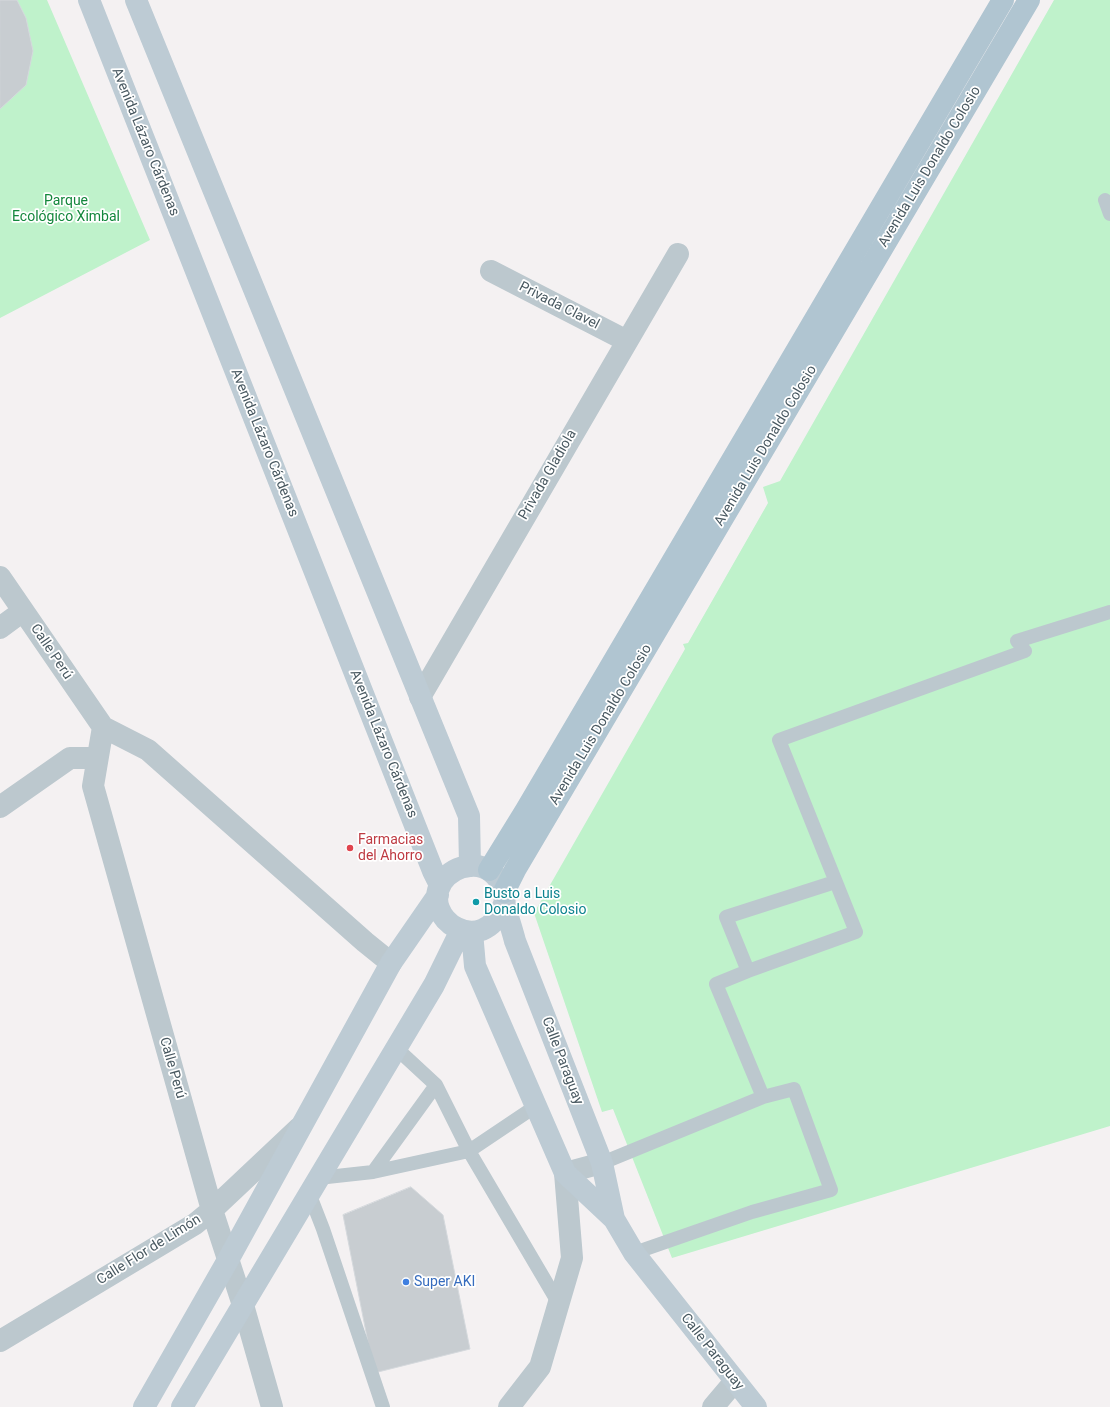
<!DOCTYPE html>
<html>
<head>
<meta charset="utf-8">
<style>
  body { margin:0 }
  canvas { display:block; background:#f4f1f2 }
</style>
</head>
<body>
<canvas width="1110" height="1407"></canvas>
<script>
const ctx = document.querySelector('canvas').getContext('2d');
ctx.lineJoin = 'round';
function fillPath(path, color) {
  ctx.fillStyle = color;
  ctx.fill(path, 'evenodd');
}
function stroke(path, color, width, dash) {
  ctx.strokeStyle = color;
  ctx.lineWidth = width;
  ctx.lineCap = dash ? 'butt' : 'round';
  ctx.setLineDash(dash || []);
  ctx.stroke(path);
}
function drawText(font, color, halo, rows, align = 'center') {
  ctx.font = font + ' Roboto,sans-serif';
  ctx.lineWidth = 3.5;
  ctx.setLineDash([]);
  ctx.textBaseline = 'middle';
  ctx.strokeStyle = halo;
  ctx.fillStyle = color;
  for (const [text, x, y, turn = 0] of rows) {
    ctx.save();
    ctx.translate(x, y);
    ctx.rotate((+turn || 0) * Math.PI / 180);
    ctx.textAlign = isNaN(turn) ? turn : align;
    if (halo) ctx.strokeText(text, 0, 0);
    ctx.fillText(text, 0, 0);
    ctx.restore();
  }
}
const green = new Path2D(`
  M0 0H47L150 240 0 318Z
  M1054 0H1110V1126L672 1258 613 1109 602 1112 534 913 685 649 683 644 688 643 768 503 763 487 780 481Z`);
const building = new Path2D(`
  M0 0H17L26 18 33 51 26 85 0 109Z
  M411 1187 443 1215 470 1349 374 1373 343 1215Z`);
const lane = new Path2D(`
  M1105 200 1110 214
  M748 971 726 917 835 882
  M396 1048 436 1085 469 1151 559 1304
  M763 1097 716 984 748 971 856 932 779 740 1025 651 1017 641 1110 612
  M602 1163 763 1097 794 1089 831 1190 752 1212 634 1253
  M373 1172 436 1085
  M318 1178 373 1172 469 1151 536 1106
  M309 1193 323 1229 383 1407`);
const street = new Path2D(`
  M491 271 627 341
  M0 577 103 727 93 786 212 1210 243 1305 272 1407
  M0 628 23 611
  M420 697 678 254
  M103 727 148 750 365 942 391 963
  M0 807 70 758H97
  M0 1341 195 1224 212 1210 299 1128
  M509 1407 540 1367 572 1258 565 1173 602 1163
  M713 1407 735 1381`);
const secondary = new Path2D(`
  M89 0 433 871 440 885
  M136 0 469 816 470 866
  M504 904C483 961 419 918 442 882 449 872 458 867 470 866 486 864 500 876 504 891 505 896 504 901 505 906 508 918 512 929 515 941L602 1163 614 1219
  M472 932 475 966 565 1173 614 1219 634 1253 756 1407
  M144 1407 228 1260 391 963 438 895
  M182 1407 434 985 461 930`);
const primary = new Path2D(`
  M489 870 526 810 1003 0
  M504 892 515 870 1029 0`);
const markers = [
  [350,848,4,"#e0444e"],
  [476,902,4,"#0f9aa8"],
  [406,1282,4,"#3f7fe0"]
];
const streetNames = [
  ["Avenida Lázaro Cárdenas",145,142,68],
  ["Avenida Luis Donaldo Colosio",930,167,-59],
  ["Privada Clavel",559,306,27],
  ["Avenida Lázaro Cárdenas",264,443,68],
  ["Avenida Luis Donaldo Colosio",766,446,-59],
  ["Privada Gladiola",548,475,-60],
  ["Calle Perú",51,652,56],
  ["Avenida Luis Donaldo Colosio",601,725,-59],
  ["Avenida Lázaro Cárdenas",383,744,68],
  ["Calle Paraguay",562,1061,69],
  ["Calle Perú",172,1068,74],
  ["Calle Flor de Limón",149,1250,-32],
  ["Calle Paraguay",712,1352,52]
];
const parkNames = [
  ["Parque",66,201],
  ["Ecológico Ximbal",66,217]
];
const healthNames = [
  ["Farmacias",358,840],
  ["del Ahorro",358,856]
];
const cultureNames = [
  ["Busto a Luis",484,894],
  ["Donaldo Colosio",484,910]
];
const shopNames = [
  ["Super AKI",414,1282]
];
fillPath(green, '#bff2cb');
fillPath(building, '#c8cdd1');
stroke(building, '#d5d9dd', 1);
stroke(lane, '#bcc8ce', 14);
stroke(street, '#bcc8ce', 22);
stroke(secondary, '#bdcbd4', 22);
stroke(primary, '#b0c5d1', 22);
for (const [x, y, r, color] of markers) {
  const dot = new Path2D();
  dot.arc(x, y, r, 0, 2 * Math.PI);
  ctx.fillStyle = color;
  ctx.fill(dot);
  stroke(dot, '#fff', 1.5);
}
drawText('14px', '#485860', '#fff', streetNames);
drawText('14px', '#13873c', '#fff', parkNames);
drawText('14px', '#be3a42', '#fff', healthNames, 'left');
drawText('14px', '#0d838f', '#fff', cultureNames, 'left');
drawText('14px', '#366cbe', '#fff', shopNames, 'left');
</script>
</body>
</html>
